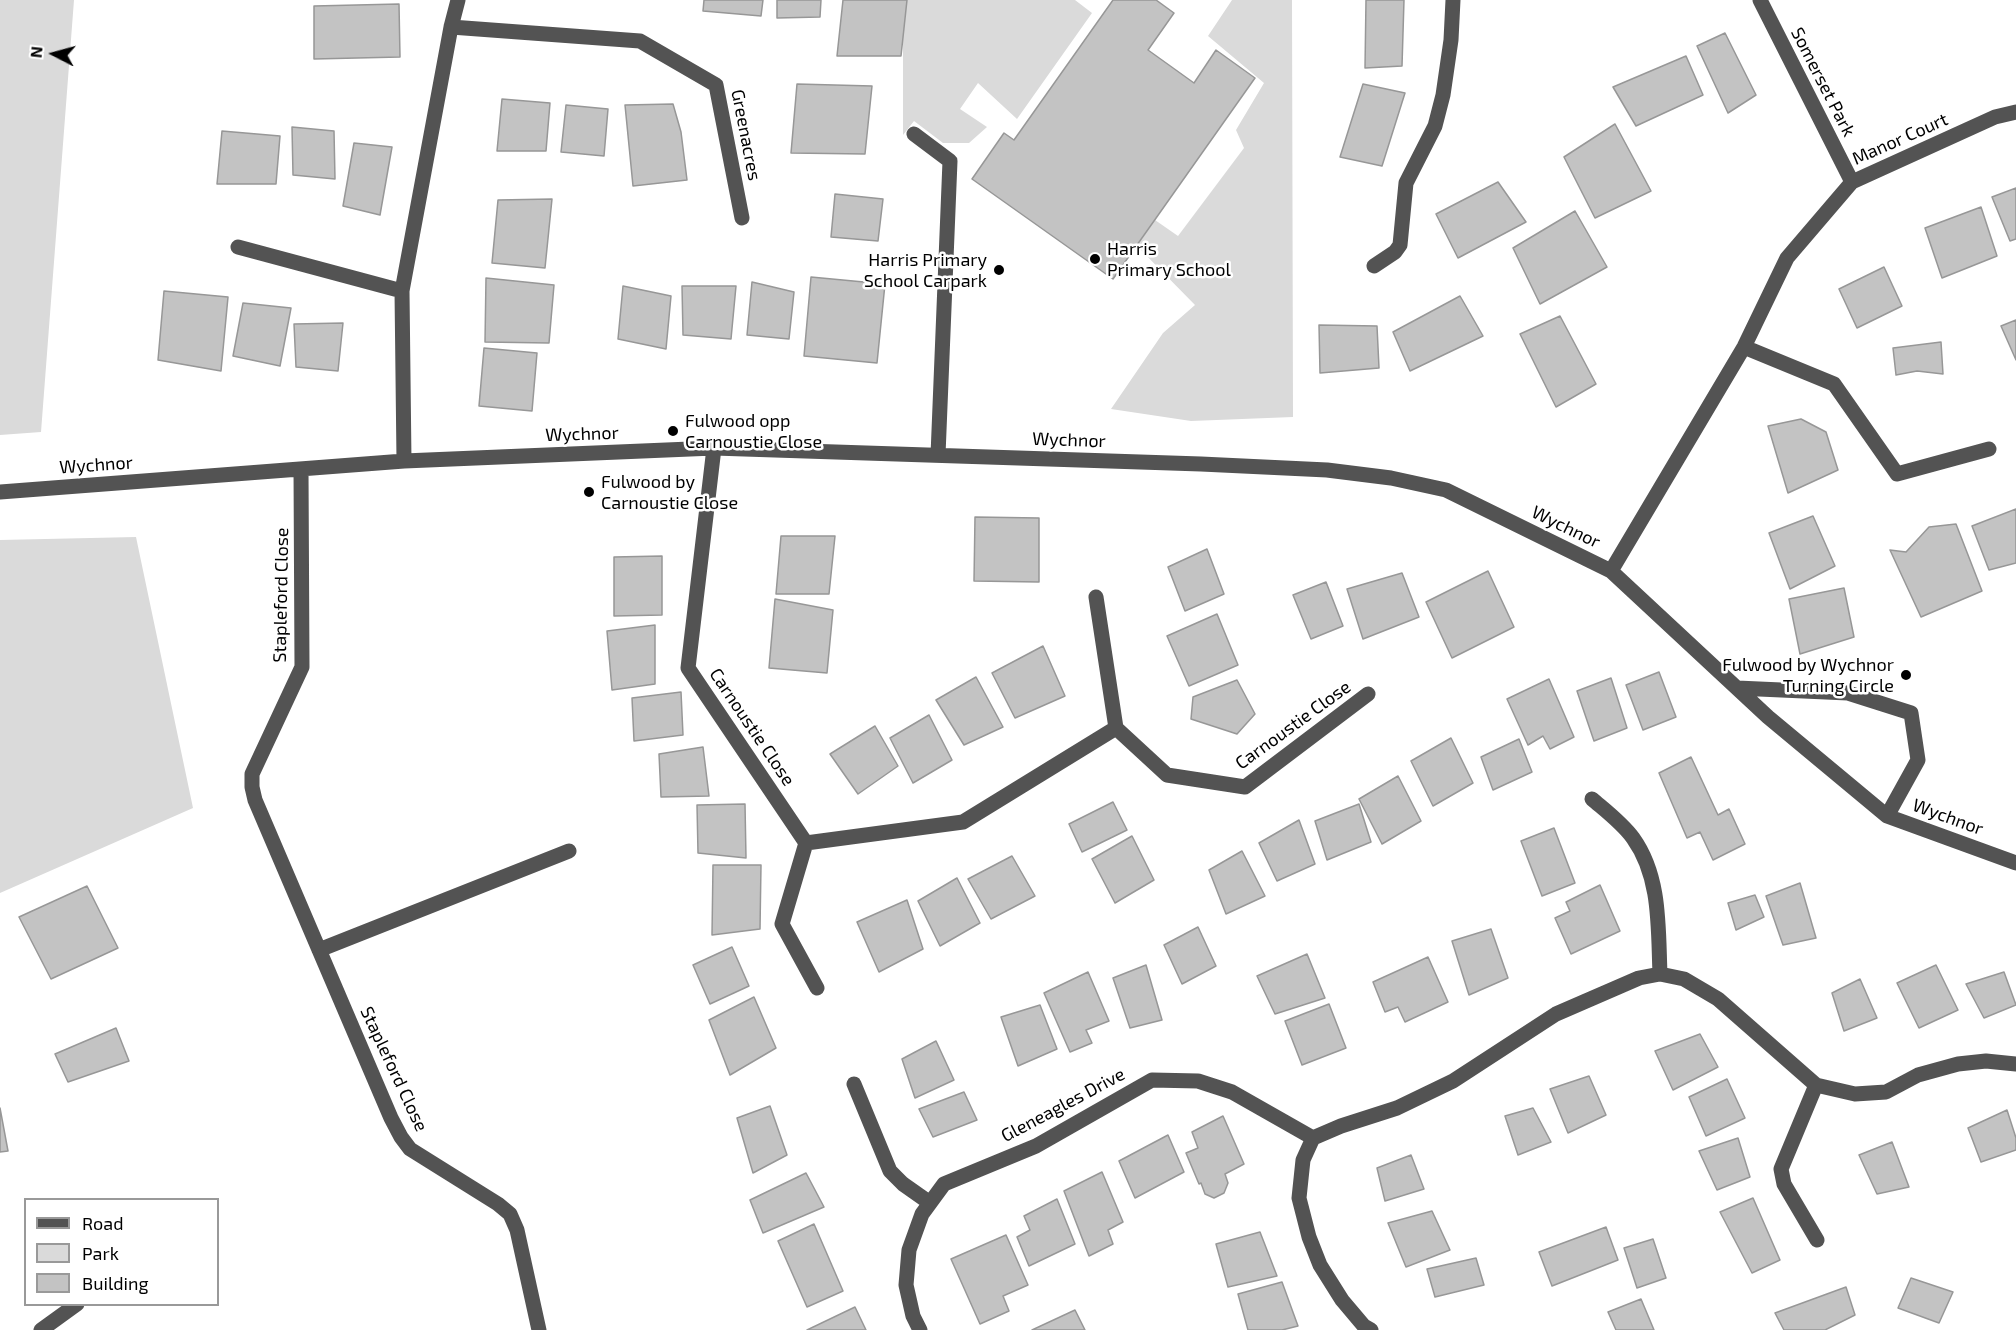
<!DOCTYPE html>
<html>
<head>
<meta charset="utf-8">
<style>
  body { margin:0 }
  #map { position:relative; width:2016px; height:1330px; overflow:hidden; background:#fff; font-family:"Exo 2",sans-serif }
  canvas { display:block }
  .legend { position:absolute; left:24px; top:1198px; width:195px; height:108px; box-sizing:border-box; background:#fff; border:2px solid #999; margin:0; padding:8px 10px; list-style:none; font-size:18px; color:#000 }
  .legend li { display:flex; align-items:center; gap:12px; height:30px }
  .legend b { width:30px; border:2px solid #999 }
  .north { position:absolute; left:24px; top:24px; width:60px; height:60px; -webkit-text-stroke:4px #fff; paint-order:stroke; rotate:276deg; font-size:16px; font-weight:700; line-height:24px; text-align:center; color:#000 }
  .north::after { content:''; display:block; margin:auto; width:21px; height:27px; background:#000; clip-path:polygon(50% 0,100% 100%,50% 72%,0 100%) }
</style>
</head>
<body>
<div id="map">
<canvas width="2016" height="1330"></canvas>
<ul class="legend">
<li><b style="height:8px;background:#535353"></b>Road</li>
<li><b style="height:16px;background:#dadada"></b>Park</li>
<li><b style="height:16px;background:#c3c3c3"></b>Building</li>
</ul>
<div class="north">N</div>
</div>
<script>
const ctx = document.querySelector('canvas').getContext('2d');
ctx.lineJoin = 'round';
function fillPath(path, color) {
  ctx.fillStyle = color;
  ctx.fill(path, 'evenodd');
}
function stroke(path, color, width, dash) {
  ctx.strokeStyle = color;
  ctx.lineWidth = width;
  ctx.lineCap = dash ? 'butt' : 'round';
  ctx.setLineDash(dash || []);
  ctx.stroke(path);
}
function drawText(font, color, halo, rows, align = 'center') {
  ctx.font = font + ' "Exo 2",sans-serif';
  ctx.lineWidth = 5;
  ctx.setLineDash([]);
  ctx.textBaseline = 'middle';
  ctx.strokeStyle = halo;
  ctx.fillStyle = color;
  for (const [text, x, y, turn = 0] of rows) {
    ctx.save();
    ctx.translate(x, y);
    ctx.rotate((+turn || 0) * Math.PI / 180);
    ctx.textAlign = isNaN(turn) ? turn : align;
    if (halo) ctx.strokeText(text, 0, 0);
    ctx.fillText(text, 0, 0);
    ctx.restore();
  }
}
const green = new Path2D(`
  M0 0H74L41 432 0 435Z
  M903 0H1075L1092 13 1017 119 978 83 960 109 987 127 969 143H943L914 121 903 135Z
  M1232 0H1292L1293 417 1191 421 1111 409 1163 333 1195 305 1137 246 1155 220 1178 236 1244 148 1236 130 1264 83 1208 36Z
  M136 537 193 808 0 893V540Z`);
const building = new Path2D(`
  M704 0H763L761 16 703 11Z
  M777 0H821L820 17 777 18Z
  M843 0H907L901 56H837Z
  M1113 0H1156L1174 13 1148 50 1194 83 1216 50 1255 78 1113 279 972 179 1004 133 1014 140Z
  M1366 0H1404L1402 66 1365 68Z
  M399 4 400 57 314 59V6Z
  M1725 33 1756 95 1728 113 1697 46Z
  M1686 56 1703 95 1636 126 1613 87Z
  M797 84 872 86 865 154 791 153Z
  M1363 84 1405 93 1382 166 1340 157Z
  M502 99 550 103 546 151H497Z
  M673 104 681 132 687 180 633 186 625 105Z
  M566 105 608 109 604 156 561 152Z
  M1615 124 1651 191 1595 218 1564 157Z
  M292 127 334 131 335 179 293 175Z
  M222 131 280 136 276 184H217Z
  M354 143 392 147 380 215 343 206Z
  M1498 182 1526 222 1458 258 1436 214Z
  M2016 188V239L2010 241 1992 197Z
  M835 194 883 199 878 241 831 237Z
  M552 199 545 268 492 263 498 200Z
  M1981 207 1997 256 1942 278 1925 228Z
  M1575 211 1607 267 1540 304 1513 248Z
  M1884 267 1902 306 1857 328 1839 289Z
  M811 277 885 284 877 363 804 356Z
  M486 278 554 285 549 343 485 342Z
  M752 282 794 292 789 339 747 335Z
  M623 286 671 296 666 349 618 339Z
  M682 286H736L731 339 683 335Z
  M164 291 228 297 221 371 158 360Z
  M1460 296 1483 336 1410 371 1393 332Z
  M243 303 291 308 280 366 233 356Z
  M1560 316 1596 384 1556 407 1520 334Z
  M2016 320V360L2001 326Z
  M343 323 338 371 296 367 294 324Z
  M1319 325 1377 326 1379 368 1320 373Z
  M1941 342 1943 374 1917 371 1896 375 1893 348Z
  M484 348 537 353 532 411 479 406Z
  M1801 419 1826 432 1838 470 1788 493 1768 426Z
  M2016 509V563L1989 570 1972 526Z
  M1813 516 1835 566 1790 589 1769 533Z
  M975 517 1039 518V582L974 581Z
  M1956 524 1982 591 1921 617 1890 550 1906 552 1929 527Z
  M781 536H835L829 594H776Z
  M1207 549 1224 594 1185 611 1168 567Z
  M662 556V615L614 616V557Z
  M1488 571 1514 627 1452 658 1426 602Z
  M1402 573 1419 617 1363 639 1347 589Z
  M1326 582 1343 626 1311 639 1293 595Z
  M1844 588 1854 637 1800 654 1789 599Z
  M775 599 833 610 827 673 769 668Z
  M1217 614 1238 665 1189 686 1167 636Z
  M655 625V684L612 690 607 631Z
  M1043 646 1065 696 1015 718 992 673Z
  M1659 672 1676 717 1643 730 1626 685Z
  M976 677 1003 727 964 745 936 700Z
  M1611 678 1627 728 1594 741 1577 691Z
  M1549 679 1574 737 1550 749 1543 736 1528 745 1507 699Z
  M1237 680 1255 714 1237 734 1191 719 1193 697Z
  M681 692 683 735 634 741 632 698Z
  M929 715 952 760 913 783 890 738Z
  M875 726 898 766 858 794 830 754Z
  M1451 738 1473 783 1433 806 1411 761Z
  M1519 739 1532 772 1493 790 1481 757Z
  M703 747 709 796 661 797 659 754Z
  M1691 757 1718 815 1729 809 1745 844 1713 860 1700 832 1687 838 1659 773Z
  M1398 776 1421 821 1382 844 1359 799Z
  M1113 802 1127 830 1082 852 1069 824Z
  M745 804 746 858 698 853 697 805Z
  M1359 804 1371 842 1327 860 1315 821Z
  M1299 820 1315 864 1277 881 1259 843Z
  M1554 828 1575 883 1542 896 1521 841Z
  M1132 836 1154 880 1115 903 1092 859Z
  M1242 851 1265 896 1226 914 1209 870Z
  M1012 856 1035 896 991 919 968 879Z
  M713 865H761L760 929 712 935Z
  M957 878 980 923 940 946 918 901Z
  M1800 883 1816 938 1783 945 1766 896Z
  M1600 885 1620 931 1571 954 1555 918 1570 911 1566 902Z
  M87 886 118 948 51 979 19 917Z
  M1755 895 1764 917 1736 930 1728 903Z
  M907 900 923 949 879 972 857 922Z
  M1198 927 1216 966 1182 984 1164 945Z
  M1491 929 1508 978 1469 995 1452 941Z
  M732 947 749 986 710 1004 693 965Z
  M1307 954 1325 998 1275 1014 1257 976Z
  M1428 957 1448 1002 1405 1022 1398 1007 1385 1012 1373 982Z
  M1146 965 1162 1020 1130 1028 1113 978Z
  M1936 965 1958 1010 1919 1028 1897 983Z
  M1088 972 1109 1021 1086 1030 1092 1043 1070 1052 1044 993Z
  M2004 972 2016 1005 1984 1018 1966 984Z
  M1860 979 1877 1018 1844 1031 1832 993Z
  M754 997 776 1048 730 1075 709 1020Z
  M1329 1004 1346 1048 1302 1065 1285 1021Z
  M1040 1005 1057 1049 1018 1066 1001 1017Z
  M116 1028 129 1061 68 1082 55 1054Z
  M1700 1034 1718 1067 1673 1090 1655 1051Z
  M936 1041 954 1080 915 1098 902 1059Z
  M1589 1076 1606 1115 1568 1133 1550 1089Z
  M1727 1079 1745 1118 1706 1136 1689 1097Z
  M964 1092 977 1120 933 1137 919 1109Z
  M770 1106 787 1155 753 1173 737 1118Z
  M0 1108 8 1151 0 1152Z
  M1533 1108 1551 1142 1518 1155 1505 1116Z
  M2007 1110 2016 1138V1150L1981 1162 1968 1128Z
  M1223 1116 1244 1164 1225 1174 1228 1183 1224 1193 1214 1198 1205 1194 1201 1183 1199 1184 1186 1153 1198 1148 1192 1132Z
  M1168 1135 1184 1172 1135 1198 1119 1161Z
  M1738 1138 1750 1177 1717 1190 1699 1151Z
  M1892 1142 1909 1187 1877 1194 1859 1155Z
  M1411 1155 1424 1189 1385 1201 1377 1168Z
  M1102 1172 1123 1222 1108 1230 1113 1244 1089 1256 1064 1191Z
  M806 1173 824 1207 763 1233 750 1200Z
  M1753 1198 1780 1260 1752 1273 1720 1212Z
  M1057 1199 1075 1244 1029 1266 1017 1237 1030 1230 1024 1216Z
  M1432 1211 1450 1250 1406 1267 1388 1223Z
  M814 1224 843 1291 807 1307 778 1241Z
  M1606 1227 1618 1260 1552 1286 1539 1252Z
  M1260 1232 1277 1276 1228 1287 1216 1244Z
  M1006 1235 1028 1285 1003 1296 1009 1311 980 1324 951 1259Z
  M1653 1239 1666 1278 1637 1288 1624 1248Z
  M1476 1258 1484 1285 1435 1297 1427 1269Z
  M1911 1278 1953 1292 1939 1323 1898 1308Z
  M1282 1282 1298 1326 1282 1330H1248L1238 1294Z
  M1846 1287 1855 1315 1825 1330H1784L1775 1313Z
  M1641 1299 1654 1330H1616L1608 1312Z
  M855 1307 866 1330H807Z
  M1075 1310 1085 1330H1032Z`);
const minor = new Path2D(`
  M1760 0 1852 182
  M451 27 640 41 716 85 742 218
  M914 134 950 161 938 455
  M238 247 402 291
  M1374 266 1395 252 1400 245 1406 183 1435 126 1443 95 1451 40 1453 0
  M1744 347 1834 384 1897 474 1989 449
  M714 448 688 668 806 843 963 822 1116 728 1167 775 1245 787 1368 694
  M404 461 402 291 451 27 458 0
  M301 469 302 667 252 774V787L255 800 391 1118 401 1137 410 1149 498 1204 510 1214 517 1230 539 1330
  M0 492 404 461 714 448 1201 464 1327 470 1391 478 1446 490 1611 571 1768 717 1887 816 2016 863
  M1611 571 1744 347 1787 258 1852 182 1995 117 2016 112
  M1096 597 1116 728
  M1737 688 1848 693 1911 713 1918 760 1887 816
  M1592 799C1606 811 1622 823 1633 838 1661 877 1658 928 1660 974
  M806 843 782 924 817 988
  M319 950 569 851
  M854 1084 890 1171 903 1184 930 1203
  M1816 1085 1781 1169 1784 1184 1817 1240
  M1313 1138 1303 1160 1299 1198 1309 1237 1320 1265 1342 1300 1364 1326 1371 1330
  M41 1330 77 1304
  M920 1330 913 1316 906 1285 909 1250 922 1214 944 1184 1036 1146 1152 1080 1198 1081 1232 1092 1313 1138 1341 1126 1397 1108 1453 1081 1556 1014 1639 978 1660 974 1684 979 1718 999 1816 1085 1855 1094 1886 1092 1918 1075 1958 1064 1986 1061 2016 1064`);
const markers = [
  [1095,259,6,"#000"],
  [999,270,6,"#000"],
  [673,431,6,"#000"],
  [589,492,6,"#000"],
  [1906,675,6,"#000"]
];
const streetNames = [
  ["Somerset Park",1823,82,63],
  ["Greenacres",746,135,79],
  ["Manor Court",1900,139,-24],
  ["Wychnor",582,434,-2],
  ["Wychnor",1069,440,2],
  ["Wychnor",96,465,-4],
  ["Wychnor",1566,527,26],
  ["Stapleford Close",281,595,-89],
  ["Carnoustie Close",1293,725,-36],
  ["Carnoustie Close",752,727,56],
  ["Wychnor",1948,817,20],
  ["Stapleford Close",394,1069,65],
  ["Gleneagles Drive",1063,1105,-28]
];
const poiNames = [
  ["Harris",1107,249],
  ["Primary School",1107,270],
  ["Harris Primary",987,260,"right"],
  ["School Carpark",987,281,"right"],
  ["Fulwood opp",685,421],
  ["Carnoustie Close",685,442],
  ["Fulwood by",601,482],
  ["Carnoustie Close",601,503],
  ["Fulwood by Wychnor",1894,665,"right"],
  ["Turning Circle",1894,686,"right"]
];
fillPath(green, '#dadada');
fillPath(building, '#c3c3c3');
stroke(building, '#979797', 1.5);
stroke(minor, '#535353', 15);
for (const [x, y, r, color] of markers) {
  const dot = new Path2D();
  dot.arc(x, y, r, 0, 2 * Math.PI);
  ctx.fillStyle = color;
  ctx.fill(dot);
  stroke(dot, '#fff', 2);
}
drawText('18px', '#000', '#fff', streetNames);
drawText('18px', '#000', '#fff', poiNames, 'left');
</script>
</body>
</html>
